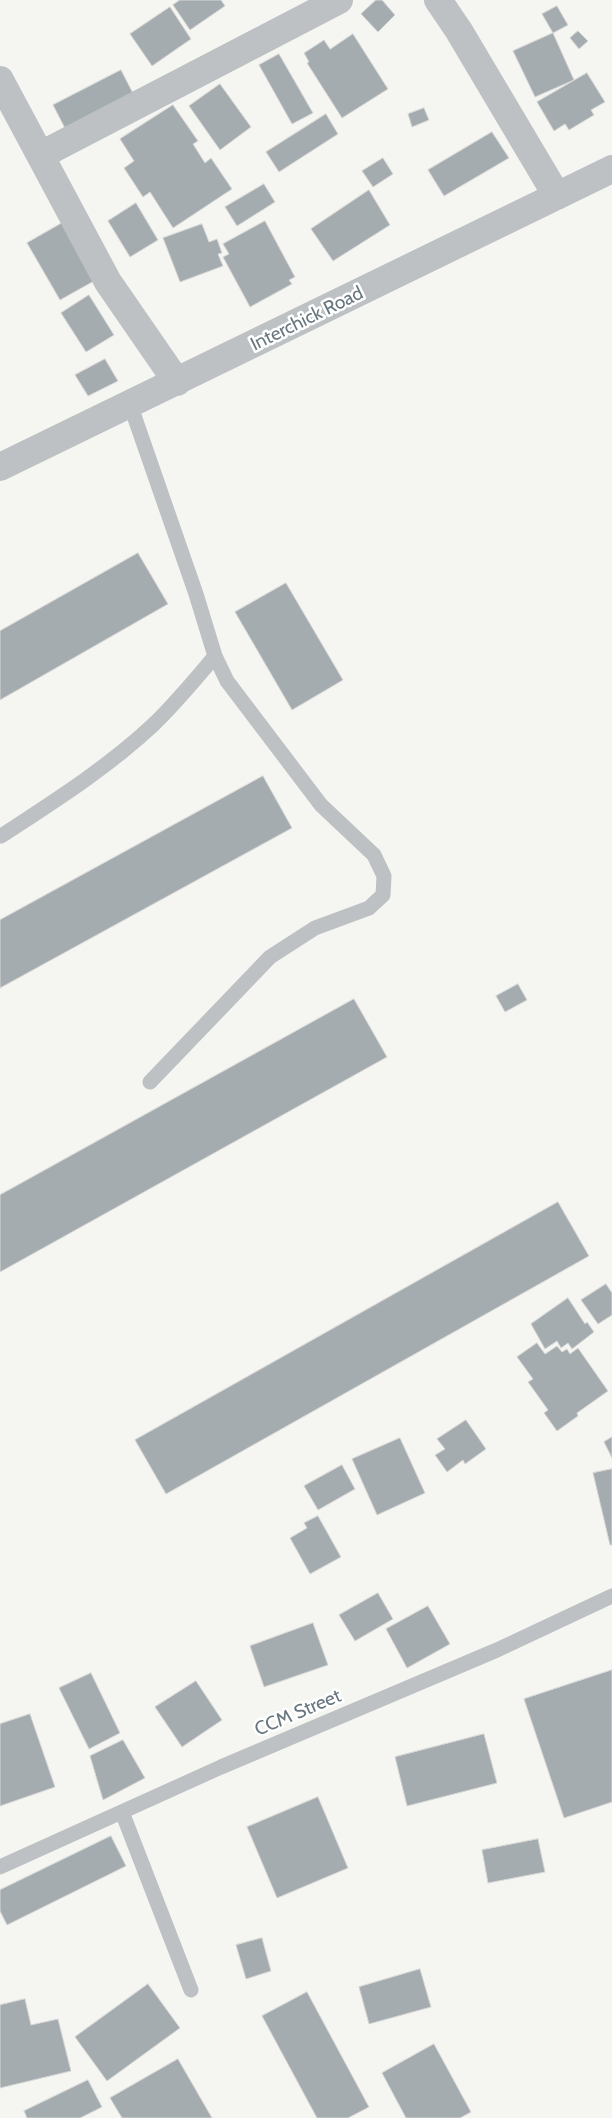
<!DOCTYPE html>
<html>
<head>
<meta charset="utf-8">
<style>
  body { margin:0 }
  canvas { display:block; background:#f5f5f2 }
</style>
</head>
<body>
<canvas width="612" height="2118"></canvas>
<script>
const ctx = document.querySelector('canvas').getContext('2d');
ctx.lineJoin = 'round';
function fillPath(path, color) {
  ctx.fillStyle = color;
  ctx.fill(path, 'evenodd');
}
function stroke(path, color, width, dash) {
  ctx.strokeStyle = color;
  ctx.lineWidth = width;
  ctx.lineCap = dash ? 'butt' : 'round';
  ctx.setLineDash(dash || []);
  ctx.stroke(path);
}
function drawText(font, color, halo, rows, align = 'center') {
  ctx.font = font + ' Cabin,sans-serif';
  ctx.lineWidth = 5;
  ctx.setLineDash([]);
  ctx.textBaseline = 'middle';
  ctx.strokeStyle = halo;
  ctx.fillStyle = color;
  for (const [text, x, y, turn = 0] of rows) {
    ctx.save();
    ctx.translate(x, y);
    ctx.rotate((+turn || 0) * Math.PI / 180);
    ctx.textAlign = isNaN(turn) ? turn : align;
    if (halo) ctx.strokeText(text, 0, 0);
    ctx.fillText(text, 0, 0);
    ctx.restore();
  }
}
const building = new Path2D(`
  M180 0H221L225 6 190 30 173 5Z
  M376 0H382L395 15 378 32 361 14Z
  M557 6 568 25 553 33 542 14Z
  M170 7 191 39 152 66 130 34Z
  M578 31 588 41 579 49 570 38Z
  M553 33 574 80 535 97 513 51Z
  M353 34 388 89 342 118 307 63 309 62 304 53 324 40 330 49Z
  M279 54 313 113 292 124 259 65Z
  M121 70 137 101 69 136 53 105Z
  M587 73 605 102 591 110 594 115 569 130 565 124 554 131 537 102Z
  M220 84 251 127 220 150 189 106Z
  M173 105 198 141 193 144 205 163 211 158 232 189 173 228 150 192 143 197 124 168 134 161 120 139Z
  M424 108 429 120 412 127 408 114Z
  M326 114 338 134 279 172 266 152Z
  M492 132 509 158 444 196 428 170Z
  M383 158 393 174 373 187 362 171Z
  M264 184 275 202 237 226 225 207Z
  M369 190 390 225 333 261 311 229Z
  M136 203 158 240 130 257 108 221Z
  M265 221 295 277 289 280 292 284 250 307 223 257 229 254 223 244Z
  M62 223 94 281 60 300 27 243Z
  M202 224 209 242 217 239 222 253 218 254 223 266 180 282 163 238Z
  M89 295 114 335 86 352 61 313Z
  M105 359 118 381 88 396 75 375Z
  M138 553 168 604 0 700V631Z
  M286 583 343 680 292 710 235 612Z
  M263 776 292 828 0 988V920Z
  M518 984 527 1000 505 1012 496 996Z
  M354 999 387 1057 0 1272V1195Z
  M558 1202 589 1256 166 1494 135 1440Z
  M606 1284 612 1293V1315L598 1324 581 1300Z
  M568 1298 585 1324 587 1322 594 1332 572 1349 568 1343 561 1348 557 1341 545 1349 531 1324Z
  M537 1343 545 1354 557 1346 562 1352 567 1349 570 1354 578 1348 608 1391 577 1413 578 1416 557 1431 544 1413 548 1410 528 1382 533 1379 517 1357Z
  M466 1420 486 1449 465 1464 463 1460 447 1472 435 1455 445 1449 437 1439Z
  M612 1437V1458L604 1442Z
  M400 1438 425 1493 377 1515 352 1459Z
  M342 1465 355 1489 318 1510 304 1486Z
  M612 1469V1545H610L593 1473Z
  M318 1516 341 1557 310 1574 290 1538 307 1528 304 1523Z
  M378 1593 393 1619 355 1641 339 1615Z
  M428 1606 450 1644 407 1668 386 1629Z
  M313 1623 328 1665 264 1687 250 1646Z
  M612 1670V1802L564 1818 524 1699Z
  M91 1673 120 1733 89 1749 59 1688Z
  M196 1681 222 1720 182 1747 155 1707Z
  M30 1714 55 1787 0 1806V1724Z
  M484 1734 497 1783 407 1806 395 1757Z
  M123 1740 145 1778 103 1800 90 1756Z
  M318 1797 348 1868 277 1898 247 1827Z
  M111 1836 126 1866 7 1925 0 1911V1890Z
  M538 1839 545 1872 488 1883 482 1850Z
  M262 1938 271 1971 246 1979 236 1945Z
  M420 1969 431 2007 369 2024 359 1987Z
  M148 1984 180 2028 107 2081 75 2037Z
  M307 1992 369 2107 348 2118H317L262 2016Z
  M25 1999 31 2025 58 2019 71 2071 0 2088V2005Z
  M434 2044 471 2112 460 2118H406L382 2073Z
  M178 2059 212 2118H122L110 2098Z
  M88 2080 102 2107 80 2118H27L24 2111Z`);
const lane = new Path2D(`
  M130 404 196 594 215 656 227 681 321 805 374 855 384 876 383 895 369 908 315 928 270 957 150 1082
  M1 836C53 802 107 768 153 725 175 704 195 680 215 656
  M122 1812 191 1990
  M0 1867 221 1767 497 1650 612 1596`);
const street = new Path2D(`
  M438 0 459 31 557 196
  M0 80 108 282 177 382
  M41 155 339 0
  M0 467 612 169`);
const streetNames = [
  ["Interchick Road",307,319,-26],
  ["CCM Street",298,1713,-23]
];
fillPath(building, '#a5acb0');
stroke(building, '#d7d7d5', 1);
stroke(lane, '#bdc1c3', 15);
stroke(street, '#bdc1c3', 28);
drawText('19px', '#68767f', '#fff', streetNames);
</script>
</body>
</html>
